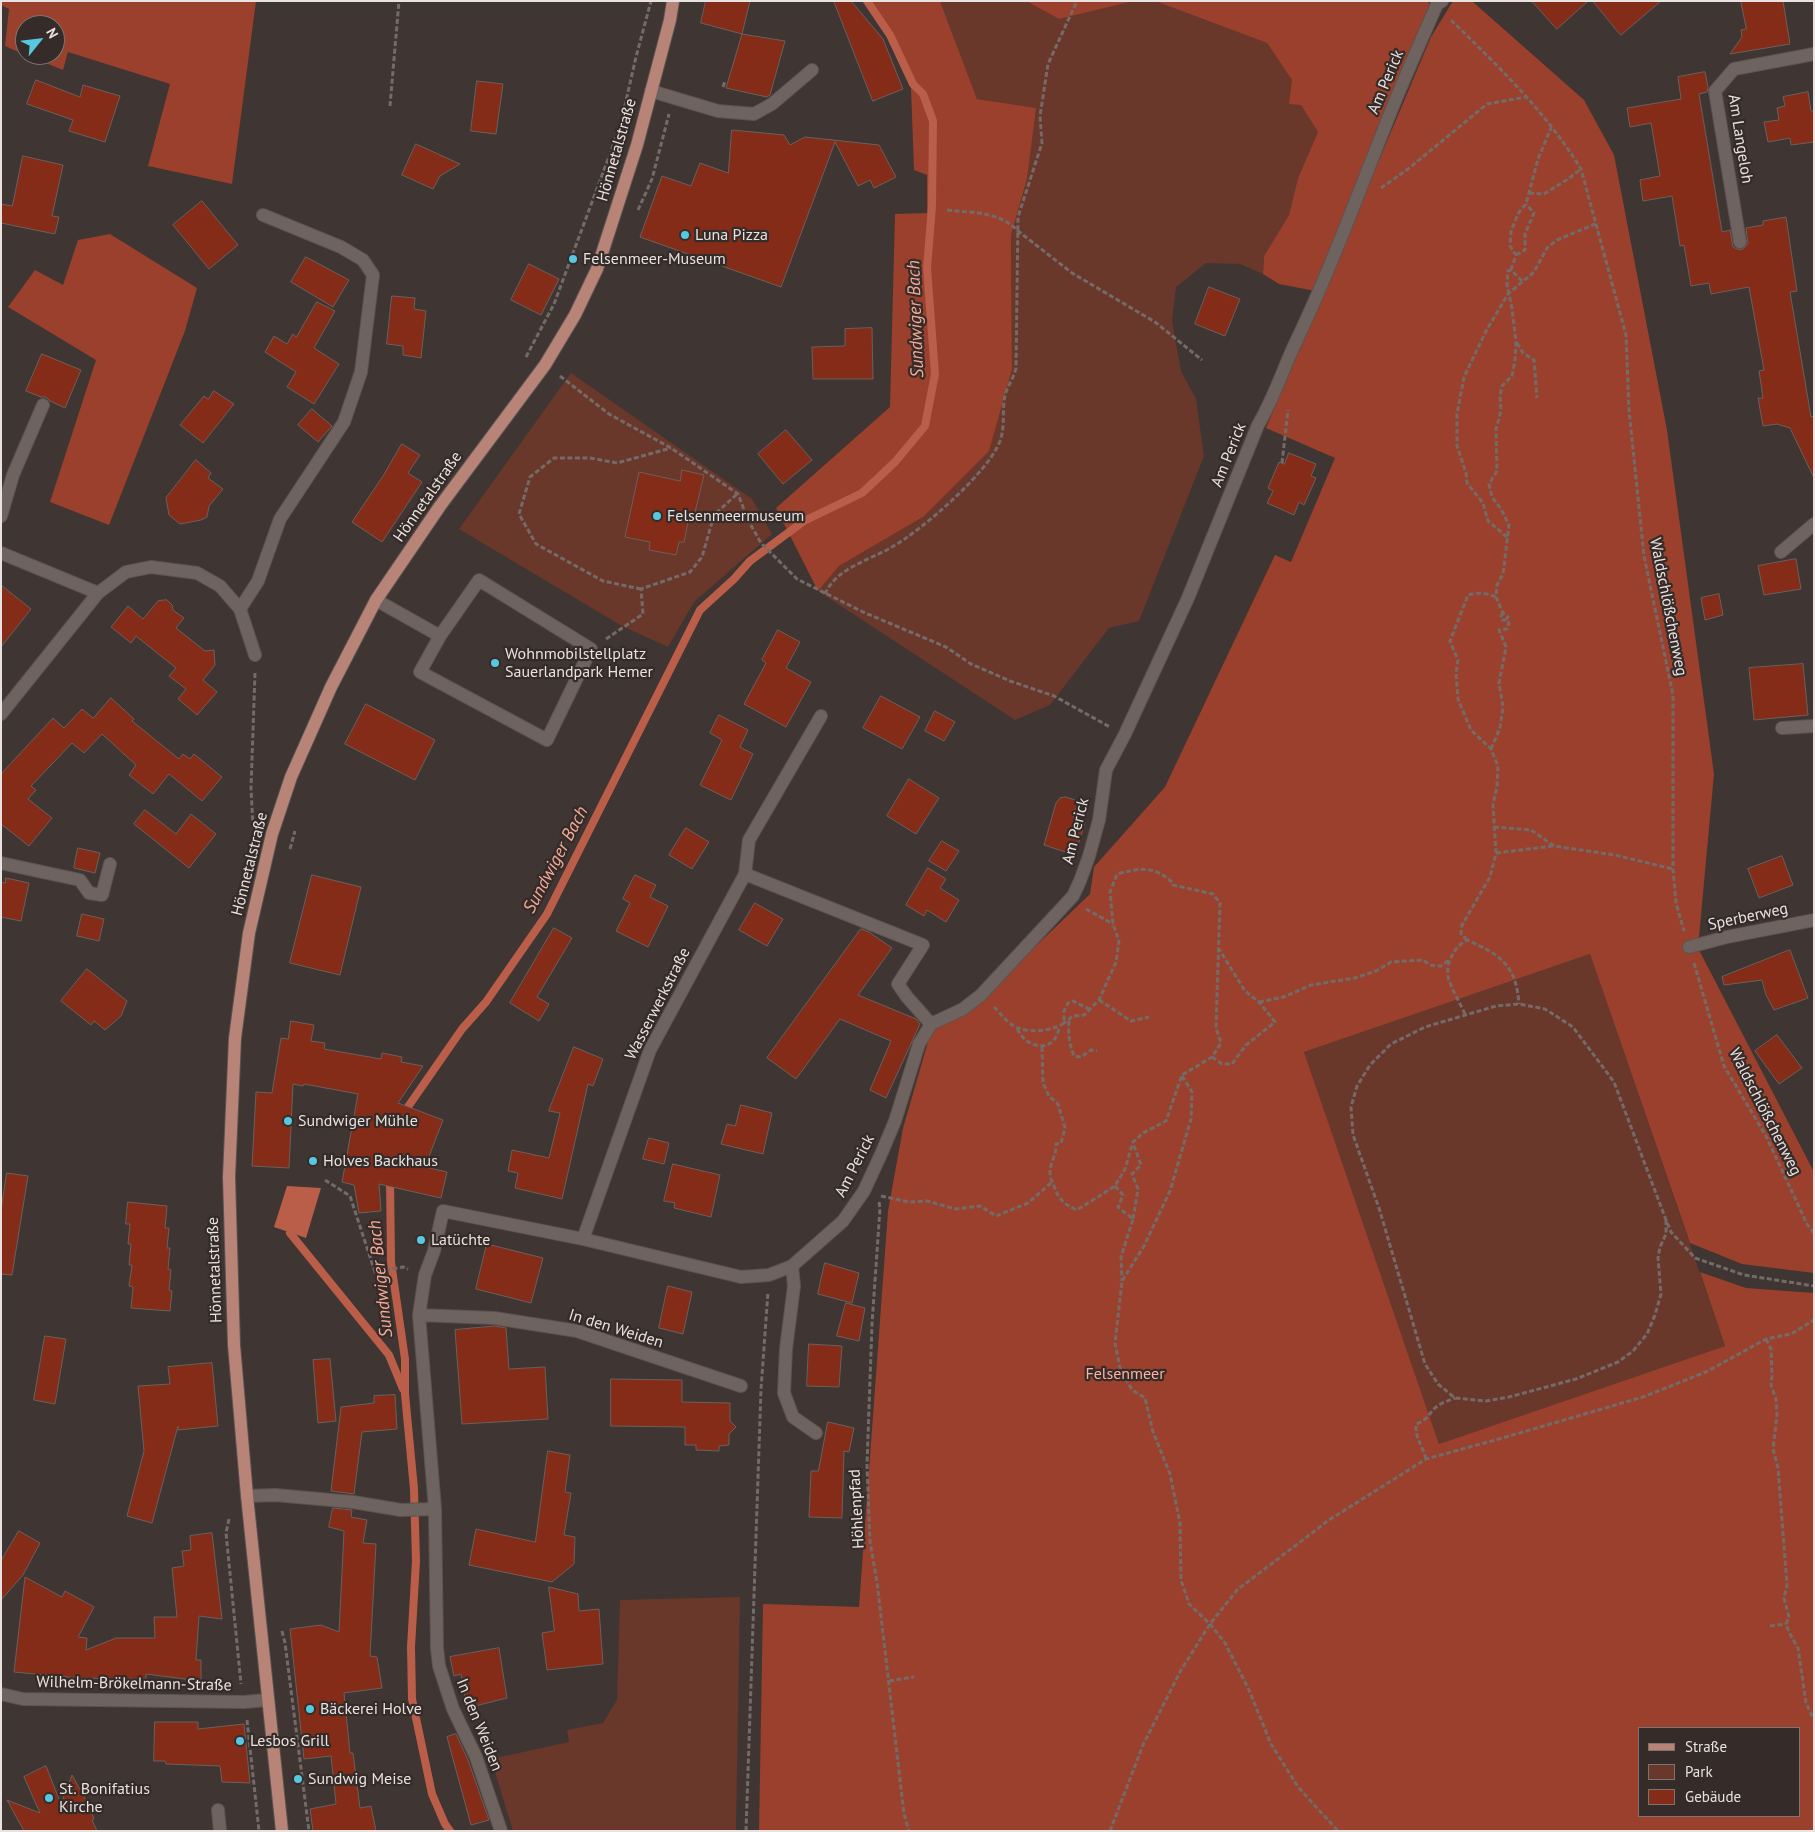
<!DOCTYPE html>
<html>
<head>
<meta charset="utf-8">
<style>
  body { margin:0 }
  #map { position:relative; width:1815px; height:1832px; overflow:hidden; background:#3f3532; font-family:"PT Sans",sans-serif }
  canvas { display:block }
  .frame { position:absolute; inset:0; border:2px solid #e8e2e0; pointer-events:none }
  .legend { position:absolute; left:1638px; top:1727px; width:162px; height:90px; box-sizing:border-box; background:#352b28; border:1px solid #7d7472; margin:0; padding:6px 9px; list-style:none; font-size:15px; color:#e8e2e0 }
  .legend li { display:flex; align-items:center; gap:10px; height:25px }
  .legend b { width:25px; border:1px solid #7d7472 }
  .north { position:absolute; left:15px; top:15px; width:50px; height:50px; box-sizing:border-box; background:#352b28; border:1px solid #7d7472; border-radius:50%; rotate:61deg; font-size:14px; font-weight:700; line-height:20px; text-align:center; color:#e8e2e0 }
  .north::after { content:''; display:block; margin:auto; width:18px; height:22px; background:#56c9e1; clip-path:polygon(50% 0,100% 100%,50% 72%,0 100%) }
</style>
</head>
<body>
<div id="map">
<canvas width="1815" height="1832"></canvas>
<div class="frame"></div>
<ul class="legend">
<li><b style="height:6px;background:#b88477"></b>Straße</li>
<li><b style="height:14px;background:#6a372b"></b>Park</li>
<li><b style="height:14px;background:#842c18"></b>Gebäude</li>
</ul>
<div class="north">N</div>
</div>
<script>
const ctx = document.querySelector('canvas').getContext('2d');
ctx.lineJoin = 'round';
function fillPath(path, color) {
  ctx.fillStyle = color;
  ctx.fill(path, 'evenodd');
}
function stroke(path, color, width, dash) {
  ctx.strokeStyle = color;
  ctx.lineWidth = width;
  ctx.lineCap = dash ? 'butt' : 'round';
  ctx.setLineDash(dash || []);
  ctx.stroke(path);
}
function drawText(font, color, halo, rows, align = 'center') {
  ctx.font = font + ' "PT Sans",sans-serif';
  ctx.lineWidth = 4.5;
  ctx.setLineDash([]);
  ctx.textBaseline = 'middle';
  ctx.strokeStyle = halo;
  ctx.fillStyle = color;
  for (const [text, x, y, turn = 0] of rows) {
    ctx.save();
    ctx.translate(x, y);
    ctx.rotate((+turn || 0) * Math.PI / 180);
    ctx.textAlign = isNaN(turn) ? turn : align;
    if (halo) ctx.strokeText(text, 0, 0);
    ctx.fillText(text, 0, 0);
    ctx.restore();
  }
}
const green = new Path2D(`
  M940 1H1026L1059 19 1134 1H1155L1267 43 1292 80 1301 105 1318 132 1298 178 1289 215 1264 256 1263 274 1240 264 1206 263 1176 287 1172 321 1181 371 1196 399 1204 456 1139 621 1109 628 1050 705 1015 720 818 591 839 566 923 517 1012 369 1011 235 1027 179 1035 108 977 99Z
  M571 373 752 499 772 534 694 602 668 647 622 626 459 529Z
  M1590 954 1725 1346 1439 1444 1304 1052Z
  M740 1597 736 1831H513L491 1759 569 1742 567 1730 603 1723 617 1700 620 1600Z`);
const forest = new Path2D(`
  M1 1H256L232 184 148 166 170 84 68 52 63 70 26 55H55V25H25V55L5 46 9 9 1 5Z
  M864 1H940L977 99 1036 108 1027 179 1011 235 1012 369 989 451 923 517 839 566 818 591 776 508 890 407 895 214 927 213V175L914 170 911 88 887 34Z
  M1026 1H1134L1059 19Z
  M1155 1H1427L1430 4 1379 128 1315 291 1279 284 1263 274 1264 256 1289 215 1298 178 1318 132 1301 105 1289 104 1292 80 1267 43Z
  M1453 1 1473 2 1584 100 1614 155 1667 430 1714 774 1698 948 1814 1172V1273L1742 1264 1690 1243 1590 954 1304 1052 1439 1444 1725 1346 1700 1272 1746 1288 1814 1293V1831H759L763 1604 859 1607 888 1211 903 1128 932 1028 970 1009 1090 894 1094 867 1165 787 1275 555 1291 562 1335 458 1266 428 1431 37ZM1639 1728H1799V1816H1639Z
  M110 234 197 288 185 331 109 525 50 502 96 360 8 307 35 270 63 285 78 240Z`);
const water = new Path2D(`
  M287 1186 321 1188 306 1238 274 1227Z`);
const stream = new Path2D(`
  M403 1114 462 1029 486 1002 547 914 700 610 734 579 750 561 804 521 862 493 895 462 925 426 935 374 927 268 932 206 933 121 923 94 913 84 890 35 867 1
  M390 1176 391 1262 405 1359V1394L414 1489 416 1561 411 1647 412 1699 432 1794 445 1824 450 1831
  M290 1233 389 1355 403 1389`);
const building = new Path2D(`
  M706 1H750L742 34 785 41 770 95 767 97 726 88 742 34 701 23Z
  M834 1H851L883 39 903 89 873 101Z
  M1532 1H1588L1557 29Z
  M1593 1H1661L1621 35Z
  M1741 1H1783L1790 44 1730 54 1742 37 1741 30 1746 29Z
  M1705 72 1708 87 1707 92 1699 94 1722 232 1730 230 1733 247 1737 249 1742 250 1748 244 1746 228 1763 225V221L1786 217 1797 291 1790 292 1811 417 1814 416V478L1790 428 1777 424 1763 426 1758 398H1763L1759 371 1764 370 1749 287 1711 294 1709 283 1691 286 1684 245 1680 246 1672 196 1643 201 1640 180 1660 176 1651 123 1630 127 1627 108 1681 99 1678 77Z
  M36 80 80 97 83 85 120 96 105 142 69 131 73 120 27 104Z
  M477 81 503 84 496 134 471 131Z
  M1808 92 1811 111H1814V142L1791 145 1790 138 1768 142 1764 122 1779 120 1777 108 1785 106 1783 97Z
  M732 130 784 135 790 145 805 137 879 145 896 177 874 188 870 180 858 186 835 142 781 287 640 237 662 176 691 186 700 163 728 173Z
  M416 144 460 164 440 176 433 189 402 175Z
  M23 156 63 165 52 216 59 217 55 234 1 223V204L12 206Z
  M202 201 238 245 209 269 173 225Z
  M306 257 349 280 333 307 291 282Z
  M529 264 559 279 541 315 511 300Z
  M1209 287 1240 299 1225 336 1195 324Z
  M392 296 415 298 414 309 426 311 421 358 403 355V346L387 344Z
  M317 302 335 311 314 348 339 364 314 404 287 387 296 372 265 352 274 336 287 344 293 334 296 337Z
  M872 328 873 379H813L812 347 845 346V329Z
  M42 354 81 370 65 408 50 401 46 397H41L26 391Z
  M214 391 234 404 203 443 180 425 204 396 208 399Z
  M312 409 332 426 318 442 298 425Z
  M786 430 812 460 783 484 758 454Z
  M402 444 420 455 408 473 422 482 382 542 352 522 383 476Z
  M1289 453 1316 464 1311 476 1316 478 1304 505 1299 502 1294 515 1267 503 1273 491 1268 488 1279 462 1284 464Z
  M196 460 211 473 208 478 223 489 209 506 207 517 201 520 180 524 169 515 166 498Z
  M682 470 704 475 695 512 690 511 684 542H679L676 555 649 550 650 542 625 537 639 472 680 481Z
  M1796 559 1801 589 1764 595 1758 566Z
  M1 585 31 609 1 647Z
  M1719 594 1723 615 1705 620 1701 598Z
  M167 600 172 605 173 610 184 618 176 628 205 651 214 650 215 665 203 680 217 692 197 715 178 699 186 689 169 676 176 668 136 636 131 643 111 627 128 606 143 619 158 601Z
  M778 630 800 642 786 668 811 682 786 727 744 704 766 663 762 660Z
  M1803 664 1808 715 1754 720 1749 668Z
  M881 696 920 717 902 749 863 728Z
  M111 698 134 719 132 721 179 759 183 754 190 759 194 754 222 777 202 801 169 774 153 794 129 775 136 765 102 734 84 753 72 743 31 786 36 790 28 799 52 818 29 846 1 824V774L53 718 64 728 82 709 93 718Z
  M366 704 435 740 415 780 345 744Z
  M935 711 955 722 944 741 925 731Z
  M719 715 748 730 740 747 753 754 731 800 700 785 722 740 710 733Z
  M909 779 939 798 916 834 887 816Z
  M1066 797 1078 801 1073 817 1085 822 1075 855 1044 845 1056 803 1060 798Z
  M145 810 176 834 191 814 216 834 189 868 134 824Z
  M686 828 709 842 692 869 669 855Z
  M942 841 959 851 946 871 929 861Z
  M78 848 100 853 95 873 74 868Z
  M1782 856 1793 885 1759 898 1748 869Z
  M928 868 946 879 940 888 959 900 946 922 927 910 924 916 906 905Z
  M312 875 361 887 340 975 290 963Z
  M635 875 656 885 650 897 668 906 648 947 616 931 630 903 623 899Z
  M6 878 29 883 21 921 1 917V882L5 883Z
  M755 903 783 919 767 946 739 930Z
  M82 914 104 919 99 941 77 936Z
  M554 928 572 938 537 997 549 1004 539 1021 510 1003Z
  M861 929 869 932 892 948 858 995 916 1019 920 1024 886 1098 870 1090 891 1041 840 1019 796 1079 767 1058Z
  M1790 950 1808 998 1774 1010 1766 995 1762 980 1724 985 1722 977Z
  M87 969 127 1001 121 1016 105 1030 94 1021 91 1025 61 1001Z
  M291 1021 314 1025 311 1041 325 1043 324 1049 381 1059 382 1053 402 1057 401 1062 423 1066 398 1103 443 1120 425 1167 447 1172 441 1198 379 1184 381 1211 359 1213 354 1185 342 1182 358 1094 304 1084 303 1086 293 1084 289 1168 252 1166 256 1092 272 1093 281 1038 288 1039Z
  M1777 1035 1802 1068 1779 1084 1755 1051Z
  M574 1047 603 1059 593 1086 588 1084 562 1199 515 1188 518 1173 508 1171 512 1150 549 1158 560 1113 549 1111Z
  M741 1105 772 1113 763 1154 721 1144 727 1124 735 1126Z
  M649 1138 669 1143 664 1164 643 1159Z
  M673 1164 720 1175 711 1217 674 1208 675 1203 664 1201Z
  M7 1173 28 1176 12 1275 1 1274V1210Z
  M128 1202 167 1206 165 1228H169L167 1248H170L168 1269 171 1270 169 1290 172 1291 170 1311 131 1308 133 1287 129 1286 132 1265H129L131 1244H128L130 1224H126Z
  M487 1244 543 1258 531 1303 476 1289Z
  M825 1263 859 1273 852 1303 818 1294Z
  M668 1286 692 1292 683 1334 659 1328Z
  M846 1303 865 1308 859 1341 837 1336Z
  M495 1326 506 1328 509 1369 545 1367 548 1419 462 1424 455 1330Z
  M45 1336 66 1339 55 1404 34 1400Z
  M809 1344 842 1346 839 1387 807 1386Z
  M330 1359 336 1421 318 1423 313 1360Z
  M212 1363 218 1426 178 1430V1426L152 1523 127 1516 144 1451 138 1386 170 1384 168 1367Z
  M611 1379 682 1380V1402L730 1403V1421L736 1427 729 1434V1445L719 1446V1451L696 1450V1445H685V1427L611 1426Z
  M395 1395 397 1429 362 1432 354 1494 331 1491 341 1407 374 1403V1396Z
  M828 1422 854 1428 849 1452 844 1451 842 1518 809 1517 811 1471H818Z
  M548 1451 570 1455 565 1492 571 1493 564 1535 575 1537 574 1564 552 1582 469 1565 476 1529 535 1542Z
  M333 1508 352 1510 351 1517 367 1520 363 1543 376 1544 370 1656 377 1657 382 1688 344 1693 350 1753H353L360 1808 371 1806 376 1831H313L310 1809 336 1804 331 1756 304 1759 290 1629 321 1625 339 1632 344 1531 329 1527Z
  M19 1531 40 1543 23 1575 1 1600V1561Z
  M212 1533 222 1619 199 1616 196 1660H201V1681L146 1674V1679L78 1678 14 1672 25 1577 62 1597 65 1591 94 1607 78 1637 87 1638 86 1650 116 1638H155L154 1617H177L172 1568 184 1566 182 1551 191 1550 190 1536Z
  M549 1587 578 1594 579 1611 599 1609 603 1664 547 1670 542 1633 554 1631Z
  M499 1648 507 1698 467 1708 461 1674 454 1676 450 1657Z
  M155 1722H198V1729L244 1724 250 1783 222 1782 220 1766 166 1764 165 1761H154Z
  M456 1734 468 1760 489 1820 471 1825 447 1737Z
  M46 1766 61 1804 72 1775 90 1808 94 1819 92 1820 97 1831H24L7 1800 40 1813 24 1777Z`);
const path = new Path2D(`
  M1451 20C1498 66 1546 112 1581 169L1626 335 1629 410 1644 556 1673 695V869L1676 903 1684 931
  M723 87 725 81
  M390 106 399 1
  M1381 188 1408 169 1487 104 1526 97
  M1529 193 1544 194 1568 179 1581 169
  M638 210 652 179 669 114
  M947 210C973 213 999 211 1018 231L1072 273 1155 322 1202 360
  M1516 255 1525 250V234L1534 213 1526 204
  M1511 270 1516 255 1510 246 1511 231 1519 212 1526 204 1538 159 1551 128
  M1517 343 1523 353 1534 360 1537 398
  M526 357 554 304 620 127 636 57 651 1
  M560 376 609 414 671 448 738 494 748 520 761 543 797 579 863 612 946 647 971 664 1010 681 1054 696 1110 727
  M1282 463 1288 410
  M1507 537 1488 521 1483 503 1467 483 1466 473 1457 446V414L1464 377 1486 331 1508 294 1534 272 1547 248 1557 240 1595 224
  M641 589 603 581 536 544 519 514 530 477 554 458H590L617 463 671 448
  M825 594C836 568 870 560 892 547 922 530 988 473 1000 441 1006 425 1001 408 1006 392 1009 384 1014 377 1016 368L1018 217 1042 143 1040 116 1048 64 1077 1
  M1503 613 1501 616 1502 620H1506
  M606 639 643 614 641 589 690 572 702 557 714 515 737 494
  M255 673 251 788 253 827 255 828
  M1491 749 1500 728 1503 707 1499 683 1506 647 1499 630 1507 629 1509 623 1506 620 1508 617 1503 613 1496 597 1497 585 1503 574 1509 525 1501 509 1492 497 1489 484 1497 471 1496 429 1501 411 1500 396 1502 386 1512 376 1515 360 1516 342 1512 308 1507 285 1508 271 1511 270 1523 282
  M1494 827 1531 830 1554 846 1615 855 1673 869
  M290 849 295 831
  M1496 853 1553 846
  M1086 909 1113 924
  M1467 940 1461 934 1462 925 1490 877 1496 853 1493 804 1497 787 1498 766 1491 749 1471 730 1458 699 1456 673 1458 660 1450 641 1468 595C1477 592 1487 593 1496 597
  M1694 963 1724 1066 1766 1136 1807 1224 1814 1233
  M1099 1000 1131 1021 1149 1017
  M1259 1002 1284 997 1311 985 1355 978 1376 971 1391 962 1423 960 1430 965 1441 966 1449 960
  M994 1007C1000 1013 1009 1025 1018 1028 1031 1033 1053 1031 1064 1023V1011L1068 1003 1073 1001 1089 1009
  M1465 1014C1460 1003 1451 988 1448 977 1446 962 1454 947 1467 940 1501 955 1516 965 1519 1004
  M1069 1021C1068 1034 1069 1044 1074 1056L1081 1057 1091 1050 1097 1051
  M1017 1029C1020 1033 1023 1039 1027 1041 1042 1051 1057 1045 1059 1027
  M1042 1047 1043 1083 1049 1096 1058 1104 1065 1128 1061 1143 1056 1144C1057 1155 1049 1164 1050 1175 1050 1178 1053 1183 1054 1186 1059 1200 1064 1204 1077 1210L1115 1186 1125 1169 1133 1142 1143 1133 1166 1121 1182 1075 1212 1057 1221 1043 1216 1028 1220 903 1213 894 1173 885V883C1154 865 1140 868 1117 874L1110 892 1113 924 1119 941 1116 962 1099 1000 1084 1015 1073 1016 1064 1023
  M1212 1057 1222 1064H1232L1246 1045 1275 1022 1259 1002 1245 991 1219 949
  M1182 1076 1192 1092 1191 1119 1170 1191 1144 1246 1122 1281 1115 1343 1120 1368 1132 1390 1145 1398 1153 1432 1170 1474 1180 1523 1181 1580 1189 1604 1210 1624 1225 1643 1249 1690 1271 1744 1298 1787 1338 1831
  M325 1180 350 1196 375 1272 403 1267 408 1269
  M1115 1186 1123 1195 1118 1207 1133 1219 1121 1257 1122 1281
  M881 1196 909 1202 927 1201 955 1209 980 1206 996 1216 1028 1203 1052 1182
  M879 1202 880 1208 872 1324 867 1465 870 1542 877 1582 904 1814 909 1831
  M1133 1219 1138 1189 1132 1174 1141 1165 1133 1143
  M1666 1220V1234L1660 1247 1658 1258 1661 1294 1655 1315 1647 1334 1633 1351 1618 1362 1576 1379 1509 1397 1486 1401 1455 1398 1438 1384 1425 1364 1379 1208 1353 1135 1351 1107 1357 1086 1370 1065 1391 1044 1425 1027 1496 1006 1519 1004 1545 1009 1573 1027 1614 1082 1666 1220 1671 1232 1695 1258 1744 1275 1814 1286
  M1766 1339 1771 1349 1772 1376 1771 1385 1776 1399 1777 1415 1773 1449 1778 1468 1787 1585 1784 1598 1789 1617 1786 1624 1790 1634 1798 1648 1806 1703 1814 1720
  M1426 1459C1422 1444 1415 1439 1416 1424 1430 1419 1429 1411 1439 1405 1444 1402 1450 1400 1455 1398
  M229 1519 226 1533 241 1684
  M1770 1626 1786 1624
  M282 1631 285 1643 309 1831
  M889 1681 914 1677
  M247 1720 259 1831
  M746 1831 761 1389 768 1292
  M1110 1831 1143 1745 1181 1670 1210 1624 1237 1590 1329 1520 1426 1459 1499 1439 1643 1397 1706 1372 1766 1339 1791 1334 1814 1320`);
const minor = new Path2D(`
  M651 91 718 111 754 114 772 104 812 70
  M1740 242 1715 91 1734 69 1814 54
  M1 516 13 475 43 405
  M1781 552 1814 524
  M1 553 98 593
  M376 600 440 636 420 672 547 740 591 649 479 580 440 636
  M240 609 258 581 280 519 344 422 361 372 373 275 363 260 341 247 263 215
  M1 714 98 593 126 572 151 567 197 573 220 586 240 609 255 655
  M821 716 749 840 745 874 923 945 898 984 907 997 931 1024
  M1782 728 1814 726
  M1 863 80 880 89 893 102 895 110 864
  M1689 947 1727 937 1814 920
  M583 1239 650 1050 745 874
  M792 1266 794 1286 786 1349 784 1393 793 1417 816 1433
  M419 1315 494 1318 577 1331 741 1386
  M247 1496 275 1495 353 1502 401 1510 435 1509
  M1 1694 23 1699 244 1702 267 1700
  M218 1810 220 1831
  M501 1831 476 1757 453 1709 439 1666 437 1648 435 1509 419 1315 425 1275 434 1251 443 1211 583 1239 741 1277 769 1275 792 1266 843 1221 864 1191 882 1152 895 1121 919 1044 931 1024 963 1009 981 995 1073 896 1080 881 1089 856 1099 820 1106 770 1125 734 1188 598 1258 425C1273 400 1282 372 1294 346 1328 275 1355 202 1384 129 1400 87 1419 46 1437 4L1442 1`);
const major = new Path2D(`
  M282 1831 247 1496 234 1345 229 1177 235 1038 249 933 272 834 291 777 331 687 376 600 440 506 545 365 575 315 597 269 637 145 670 20 673 1`);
const markers = [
  [685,235,5,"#56c9e1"],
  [573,259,5,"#56c9e1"],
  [657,516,5,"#56c9e1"],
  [495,663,5,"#56c9e1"],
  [288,1121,5,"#56c9e1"],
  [313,1161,5,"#56c9e1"],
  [421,1240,5,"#56c9e1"],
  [310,1709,5,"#56c9e1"],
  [240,1741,5,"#56c9e1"],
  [298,1779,5,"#56c9e1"],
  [49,1798,5,"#56c9e1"]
];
const streetNames = [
  ["Am Perick",1386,82,-67],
  ["Am Langeloh",1740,139,81],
  ["Hönnetalstraße",617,150,-74],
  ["Am Perick",1229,455,-68],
  ["Hönnetalstraße",428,497,-55],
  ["Waldschlößchenweg",1668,607,79],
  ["Am Perick",1076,831,-76],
  ["Hönnetalstraße",250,864,-76],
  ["Sperberweg",1748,917,-12],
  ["Wasserwerkstraße",658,1004,-63],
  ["Waldschlößchenweg",1765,1112,63],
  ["Am Perick",855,1166,-63],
  ["Hönnetalstraße",215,1270,-92],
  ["In den Weiden",616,1329,17],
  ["Höhlenpfad",857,1509,-93],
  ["Wilhelm-Brökelmann-Straße",134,1684,1],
  ["In den Weiden",479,1725,68]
];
const poiNames = [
  ["Luna Pizza",695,235],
  ["Felsenmeer-Museum",583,259],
  ["Felsenmeermuseum",667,516],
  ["Wohnmobilstellplatz",505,654],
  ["Sauerlandpark Hemer",505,672],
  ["Sundwiger Mühle",298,1121],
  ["Holves Backhaus",323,1161],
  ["Latüchte",431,1240],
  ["Bäckerei Holve",320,1709],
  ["Lesbos Grill",250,1741],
  ["Sundwig Meise",308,1779],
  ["St. Bonifatius",59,1789],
  ["Kirche",59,1807]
];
const parkNames = [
  ["Felsenmeer",1125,1374]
];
const waterNames = [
  ["Sundwiger Bach",916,319,-92],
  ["Sundwiger Bach",556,860,-62],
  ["Sundwiger Bach",381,1279,-96]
];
fillPath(green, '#6a372b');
fillPath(forest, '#9a402c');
fillPath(water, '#bb5e49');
stroke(stream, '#bb5e49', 8);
fillPath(building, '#842c18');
stroke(building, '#6b605d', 1);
stroke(minor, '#5c5351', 14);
stroke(major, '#5c5351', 14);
stroke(path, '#746b68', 3, [5, 2.5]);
stroke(minor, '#6f6360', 12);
stroke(major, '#b88477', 12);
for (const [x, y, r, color] of markers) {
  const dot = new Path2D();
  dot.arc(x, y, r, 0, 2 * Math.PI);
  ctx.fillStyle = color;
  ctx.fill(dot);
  stroke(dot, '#352b28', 2);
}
drawText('16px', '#e8e2e0', '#352b28', streetNames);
drawText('16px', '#e8e2e0', '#352b28', poiNames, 'left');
drawText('16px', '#feb2a0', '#352b28', parkNames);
drawText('italic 18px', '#f5aa98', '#352b28', waterNames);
</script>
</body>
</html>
